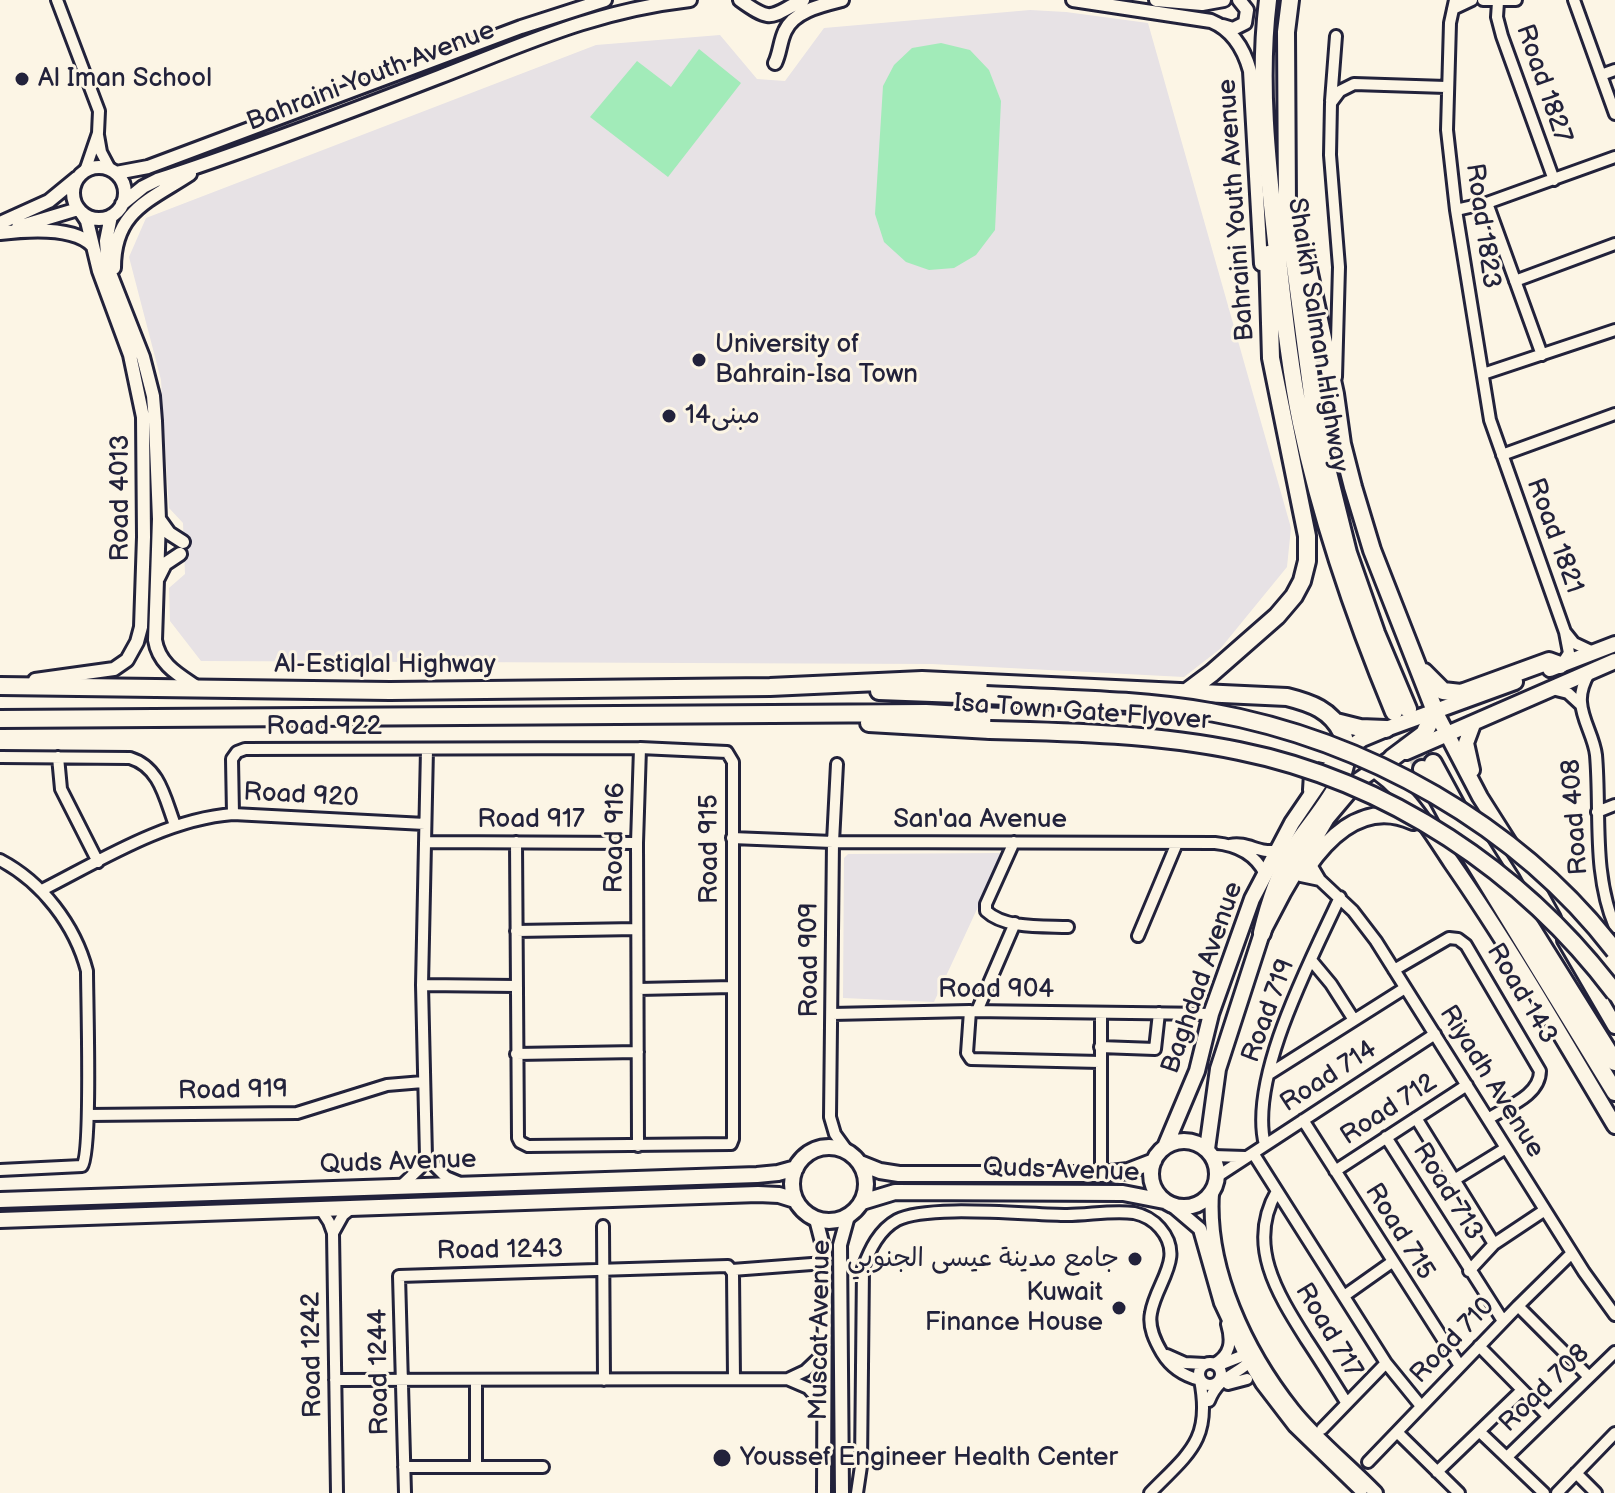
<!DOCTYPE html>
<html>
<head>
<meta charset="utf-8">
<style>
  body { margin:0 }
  canvas { display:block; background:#fcf5e5 }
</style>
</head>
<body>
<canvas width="1615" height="1493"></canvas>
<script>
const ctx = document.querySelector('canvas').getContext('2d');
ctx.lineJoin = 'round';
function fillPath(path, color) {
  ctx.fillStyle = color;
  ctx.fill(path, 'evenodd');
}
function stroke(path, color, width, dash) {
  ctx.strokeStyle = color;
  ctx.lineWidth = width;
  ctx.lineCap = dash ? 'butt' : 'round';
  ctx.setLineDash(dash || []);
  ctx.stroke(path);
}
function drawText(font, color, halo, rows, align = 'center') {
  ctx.font = font + ' "Balsamiq Sans","Playpen Sans Arabic",sans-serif';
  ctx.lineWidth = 6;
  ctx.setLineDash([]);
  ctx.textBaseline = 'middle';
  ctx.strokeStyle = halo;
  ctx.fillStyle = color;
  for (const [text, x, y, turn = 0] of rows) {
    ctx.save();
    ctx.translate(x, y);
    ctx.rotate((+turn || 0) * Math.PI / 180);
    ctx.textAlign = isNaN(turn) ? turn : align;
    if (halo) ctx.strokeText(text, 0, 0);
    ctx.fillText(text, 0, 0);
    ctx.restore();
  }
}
const built = new Path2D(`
  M1030 10 1066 12 1148 23 1291 528 1287 567 1220 649 1184 677 932 664 201 661 170 621 169 588 185 574 183 523 169 508 161 380 129 257 146 218 596 45 720 35 757 79 785 81 824 28Z
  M1003 853 934 1002 843 998 844 858 848 854Z`);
const green = new Path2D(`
  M941 43 970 50 989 70 1001 101 995 230 976 255 954 268 929 270 906 262 884 242 875 214 883 86 894 65 912 48Z
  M699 49 741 83 668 177 590 117 637 61 671 87Z`);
const primaryTunnel = new Path2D(`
  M1395 713 1422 769`);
const minor = new Path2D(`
  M57 0 99 111 98 133 85 171
  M1455 0 1450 23 1447 130 1456 210 1490 420 1565 632 1569 653 1562 664
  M1483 0H1516
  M1574 0 1615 114
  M1498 2 1497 17 1502 36 1554 180
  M1453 9 1472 0
  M1601 75 1615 70
  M1331 101 1336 36
  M98 135 101 152 110 169
  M1487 203 1542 355
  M1456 210 1487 203 1615 157
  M1515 281 1615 244
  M1483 374 1615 330
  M1336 377 1339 267 1330 155 1331 103 1340 91 1354 84 1446 87
  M1502 455 1615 414
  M1566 633 1574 643 1593 652
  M1589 673C1584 682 1580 691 1581 702 1582 720 1594 737 1596 755 1601 813 1592 872 1615 927
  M1552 689 1568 693 1581 705
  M0 757 130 758C160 767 165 799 175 825
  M58 757 61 789 98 862
  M837 764 833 842 830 1117 835 1134 848 1152
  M1597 812 1615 805
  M233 814 232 759 237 752 245 749 640 748 727 752 733 762V1139L731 1144 528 1146 520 1142 518 1138 516 842
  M732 838 833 842 1215 843C1236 845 1255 854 1265 874
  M425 842 637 843
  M1014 842 986 904V911C1005 929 1043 926 1068 927
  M1230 845C1248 841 1260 855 1277 850
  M0 860C42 882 75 925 87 971 87 999 92 1153 82 1166L0 1170
  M1310 863 1320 880 1353 911 1376 941 1584 1272 1615 1315
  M1301 876 1320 880
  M42 890C101 860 166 819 233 814L425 824
  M516 931 637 929
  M1138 936 1177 843
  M1311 960 1331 984 1354 1020
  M1394 970 1449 938 1458 939 1466 945 1540 1071C1540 1096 1506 1107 1488 1119
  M422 985 516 986
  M638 989 733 987
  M970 1011 967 1053 971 1059 1100 1062
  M977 1011 1015 923
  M832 1014 970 1011 1211 1014
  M1100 1047 1155 1049 1159 1013
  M516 1054 638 1052
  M1269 1074 1405 988
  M88 1115 297 1113 387 1085 423 1082
  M1416 1118 1494 1244
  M1303 1120 1460 1366
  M1386 1137 1503 1321
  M1265 1145C1248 1078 1311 960 1340 897
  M638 1146 637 843 640 748
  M1253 1153 1386 1363 1421 1406
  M1213 1156 1245 1157
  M426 1157 446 1177 458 1182
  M1335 1171 1467 1085
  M1101 1174V1013
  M1218 1176 1435 1034
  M1454 1180 1506 1148
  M401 1186 420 1168 426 1157 422 985 427 749
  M1277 1191C1246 1244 1277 1293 1306 1339 1320 1360 1333 1381 1346 1402
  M320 1208 329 1222 333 1233 337 1493
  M603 1226 604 1380
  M333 1233 343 1215 353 1207
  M732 1270 825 1263
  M1469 1271 1494 1244 1545 1210
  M1344 1296 1392 1262
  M1518 1306 1589 1377
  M1479 1346 1548 1416
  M1167 1355 1185 1363 1205 1364
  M1199 1374a11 11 0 1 1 22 0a11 11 0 1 1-22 0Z
  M1214 1364C1231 1355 1232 1341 1227 1324
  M1219 1365 1252 1352
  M788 1379 805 1371 825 1352
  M335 1380 787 1379 808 1388 824 1406
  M1228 1384 1247 1379
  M1209 1401C1219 1375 1236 1377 1255 1357
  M1322 1429 1386 1363
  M1397 1432 1459 1493
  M1480 1432 1544 1493
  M1507 1457 1615 1352
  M1368 1462 1518 1306 1572 1253
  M404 1467H543
  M476 1467V1380
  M1437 1472 1522 1390
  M1576 1473 1596 1493
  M405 1493 399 1276 728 1266 733 1273 734 1379
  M857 1493 861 1466 863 1268C870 1249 879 1230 897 1220 927 1204 1029 1215 1067 1215 1089 1215 1112 1210 1134 1213 1144 1215 1153 1220 1160 1228 1186 1258 1156 1282 1151 1313 1148 1327 1155 1341 1162 1353 1171 1368 1184 1376 1200 1380 1212 1440 1189 1453 1150 1493
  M1557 1493 1615 1433`);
const tertiary = new Path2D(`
  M740 0C773 24 770 16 803 0
  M1073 0 1211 21C1233 30 1244 49 1250 71L1261 264
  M1156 0 1202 4 1224 0
  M1223 26 1233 29 1245 23 1247 10 1239 0
  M775 63C780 53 780 41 785 31 794 11 822 5 842 0
  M73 193a26 26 0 1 1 52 0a26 26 0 1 1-52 0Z
  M116 173 148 167 521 27 605 0
  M122 204 143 187 157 180C252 149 346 113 439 77 527 43 594 11 690 0
  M111 216 106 241 108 268 143 357 153 396 155 421 159 519 155 640C159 665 179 675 198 688
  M0 223 49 201 77 178
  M18 227 78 209
  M0 233C25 230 74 226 93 246
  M114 268C114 211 149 201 190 174
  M159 519 169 533 183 542
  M158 578 165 564 180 554
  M35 680 114 669 127 660 137 642 141 627 144 537 143 417 130 355 99 271 87 221 81 212
  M1212 1193C1207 1269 1246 1351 1293 1410 1317 1440 1349 1465 1376 1493
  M1173 1206 1200 1229 1221 1303 1245 1354 1262 1383 1295 1426 1361 1490
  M816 1219 825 1254 824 1493
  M842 1493 840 1245 848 1216`);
const secondary = new Path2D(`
  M1550 669 1615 644
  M1435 711 1480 797 1527 871 1553 918
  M1406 752 1615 661
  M1368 766C1403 785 1429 829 1451 862 1510 947 1562 1037 1615 1126
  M1472 770 1466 743 1473 724
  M1308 867C1333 831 1368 801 1413 822
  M1565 940 1615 1026
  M1151 1174a33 33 0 1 1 66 0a33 33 0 1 1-66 0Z
  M792 1184a37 37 0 1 1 74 0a37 37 0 1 1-74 0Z
  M1165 1147 1197 1071 1211 1014 1252 899 1292 823 1337 757 1362 739 1386 729 1515 682
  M1207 1149 1218 1069 1262 933 1283 893 1327 818 1359 780 1387 761
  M860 1163 880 1171 899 1174H1101L1128 1171 1154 1161
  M0 1200 757 1175 778 1173 796 1168
  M862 1202 895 1192 1123 1193 1164 1201
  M0 1220 758 1194 779 1195 795 1200`);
const primary = new Path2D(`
  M1268 0C1258 81 1267 161 1276 242 1283 302 1289 364 1301 423 1322 523 1355 618 1394 712
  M1290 0 1286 32 1287 206 1316 424 1348 553 1376 633 1408 709
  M1304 250 1335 394 1342 444 1353 487 1372 550 1435 711 1424 734 1392 758
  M1424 672 1443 691 1461 693 1549 661 1560 665
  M0 686 390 691 770 687 922 680 1287 697C1311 703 1331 710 1342 733 1362 775 1311 818 1292 852 1277 878 1269 904 1262 933
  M879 691 986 695
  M1188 691 1212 673 1277 616 1294 596 1302 581 1307 561V536L1271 358 1268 254
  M0 719 926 713 1173 726 1220 732 1337 757
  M1336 722 1360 728 1386 729
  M869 723 990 730
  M1309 759 1313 774 1312 790
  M1433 763 1465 822 1615 1062
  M1422 769 1453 827 1615 1092`);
const primaryBridge = new Path2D(`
  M986 695C1061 699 1137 699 1210 712 1366 740 1518 825 1615 951
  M990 730C1074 732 1157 734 1239 751 1388 781 1524 872 1615 993`);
const markers = [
  [22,79,8,"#22223b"],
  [699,360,8,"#22223b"],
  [669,416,8,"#22223b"],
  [1135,1259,8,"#22223b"],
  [1119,1308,8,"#22223b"],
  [722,1458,10,"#22223b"]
];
const streetNames = [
  ["Bahraini Youth Avenue",371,77,-21],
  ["Road 1827",1543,84,71],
  ["Bahraini Youth Avenue",1237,210,-94],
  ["Road 1823",1482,226,82],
  ["Shaikh Salman Highway",1317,335,81],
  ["Road 4013",121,498,-90],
  ["Road 1821",1554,536,70],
  ["Al-Estiqlal Highway",385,665],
  ["Isa Town Gate Flyover",1082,713,4],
  ["Road 922",324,727],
  ["Road 920",301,796,3],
  ["Road 408",1576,817,-94],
  ["Road 917",531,820],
  ["San'aa Avenue",980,820],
  ["Road 916",616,838,-89],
  ["Road 915",710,849,-90],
  ["Road 909",810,960,-90],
  ["Baghdad Avenue",1203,978,-71],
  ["Road 904",996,990],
  ["Road 143",1521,994,59],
  ["Road 719",1269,1011,-70],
  ["Road 714",1329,1077,-33],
  ["Riyadh Avenue",1491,1082,58],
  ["Road 919",233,1091,-1],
  ["Road 712",1389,1110,-33],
  ["Quds Avenue",398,1163,-2],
  ["Quds Avenue",1061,1171,2],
  ["Road 713",1447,1192,58],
  ["Road 715",1399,1232,58],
  ["Road 1243",500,1251,-1],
  ["Muscat Avenue",821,1330,-89],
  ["Road 717",1328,1331,59],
  ["Road 710",1453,1341,-46],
  ["Road 1242",313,1355,-91],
  ["Road 1244",380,1372,-91],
  ["Road 708",1545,1389,-44]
];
const poiNames = [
  ["Al Iman School",38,79],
  ["University of",715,345],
  ["Bahrain-Isa Town",715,375],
  ["مبنى14",685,416],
  ["جامع مدينة عيسى الجنوبي",1119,1259,"right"],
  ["Kuwait",1103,1293,"right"],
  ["Finance House",1103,1323,"right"],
  ["Youssef Engineer Health Center",740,1458]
];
fillPath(built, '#e7e2e5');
fillPath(green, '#a2ebb9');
stroke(primaryTunnel, '#d0cbc3', 16, [16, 8]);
stroke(minor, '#22223b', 16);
stroke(tertiary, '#22223b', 18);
stroke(secondary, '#22223b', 20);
stroke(primary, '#22223b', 22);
stroke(minor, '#fcf5e5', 10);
stroke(tertiary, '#fcf5e5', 12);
stroke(secondary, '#fcf5e5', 14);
stroke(primary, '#fcf5e5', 16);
stroke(primaryBridge, '#22223b', 22, []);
stroke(primaryBridge, '#fcf5e5', 16);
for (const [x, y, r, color] of markers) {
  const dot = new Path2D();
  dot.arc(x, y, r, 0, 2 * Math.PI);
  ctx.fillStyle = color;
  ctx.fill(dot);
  stroke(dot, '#fcf5e5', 3);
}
drawText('26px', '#22223b', '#fcf5e5', streetNames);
drawText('26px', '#22223b', '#fcf5e5', poiNames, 'left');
</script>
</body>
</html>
